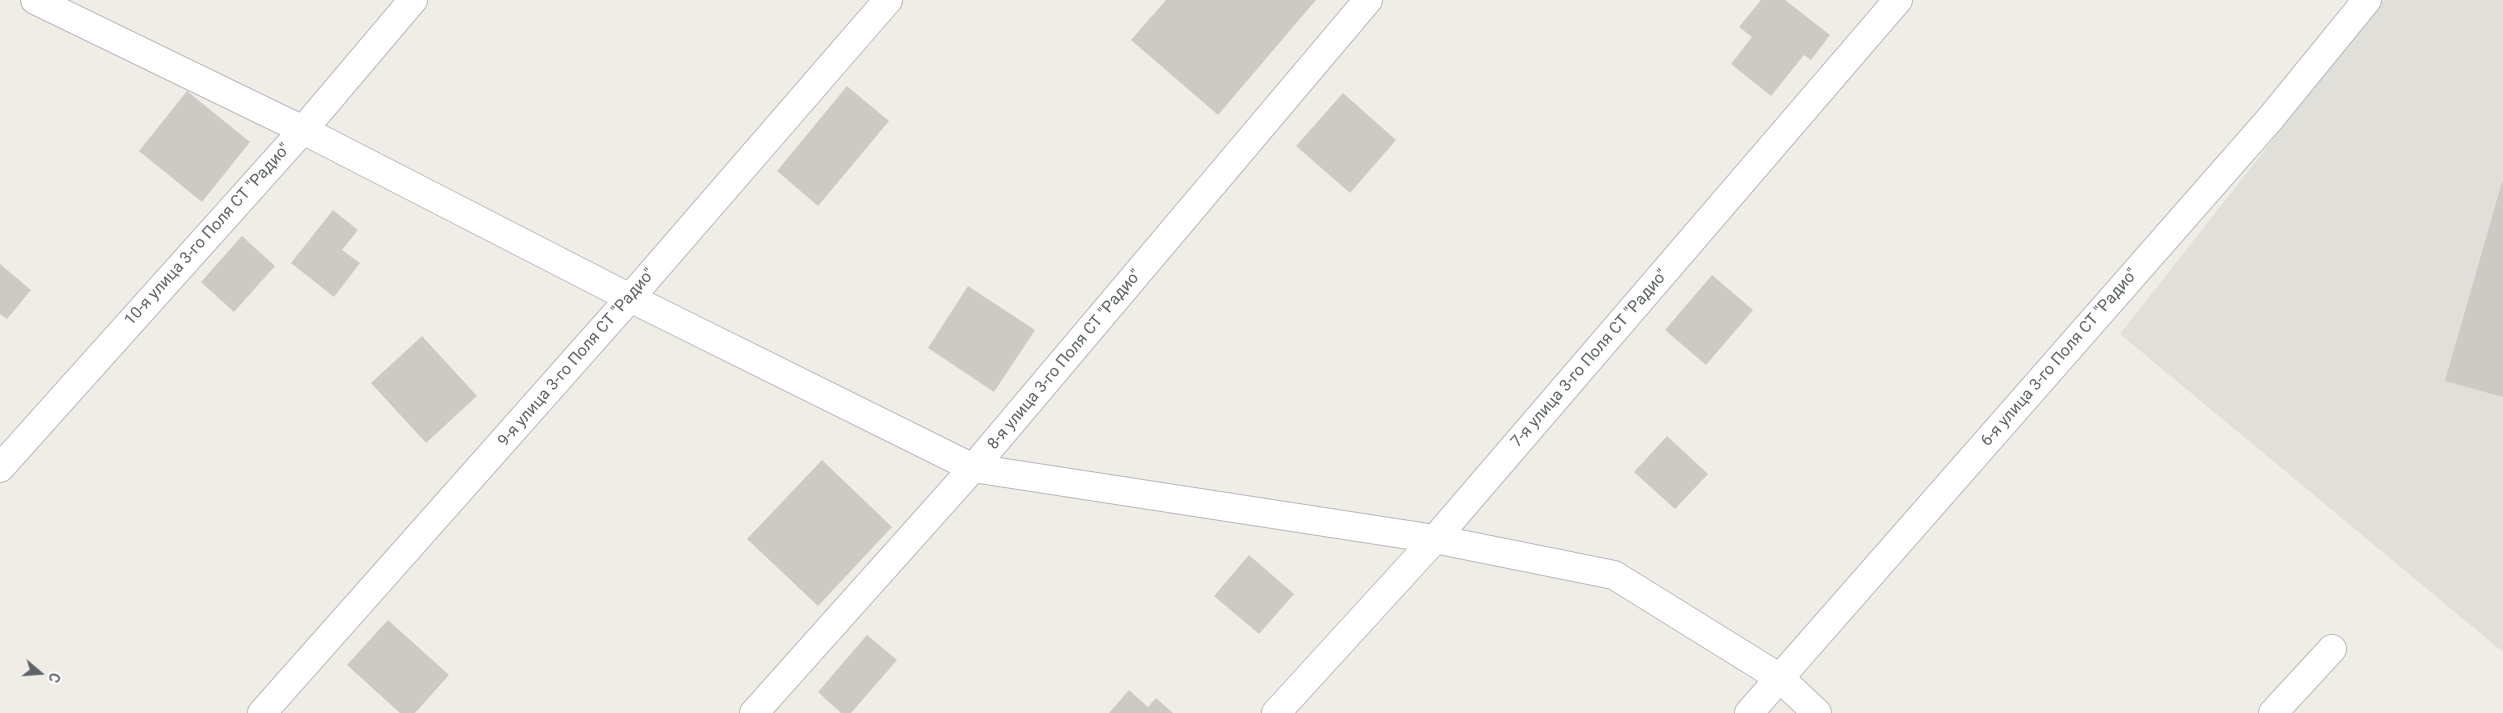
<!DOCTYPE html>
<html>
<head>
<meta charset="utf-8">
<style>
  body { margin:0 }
  #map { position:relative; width:2503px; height:713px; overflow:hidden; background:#f0ede6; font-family:Roboto,sans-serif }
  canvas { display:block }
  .north { position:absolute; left:15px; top:648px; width:50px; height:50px; -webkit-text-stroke:4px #fff; paint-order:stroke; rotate:108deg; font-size:14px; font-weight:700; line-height:20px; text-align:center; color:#5d6367 }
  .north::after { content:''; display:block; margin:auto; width:18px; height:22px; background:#5d6367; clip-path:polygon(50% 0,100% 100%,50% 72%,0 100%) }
</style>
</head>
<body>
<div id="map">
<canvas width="2503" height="713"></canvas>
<div class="north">С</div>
</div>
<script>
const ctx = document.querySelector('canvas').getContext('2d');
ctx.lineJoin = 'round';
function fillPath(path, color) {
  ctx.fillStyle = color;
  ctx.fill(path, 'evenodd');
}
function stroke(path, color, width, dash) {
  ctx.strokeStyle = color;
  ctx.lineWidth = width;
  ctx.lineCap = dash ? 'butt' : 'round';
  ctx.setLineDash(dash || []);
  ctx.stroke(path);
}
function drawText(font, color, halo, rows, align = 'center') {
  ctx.font = font + ' Roboto,sans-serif';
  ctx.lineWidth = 4.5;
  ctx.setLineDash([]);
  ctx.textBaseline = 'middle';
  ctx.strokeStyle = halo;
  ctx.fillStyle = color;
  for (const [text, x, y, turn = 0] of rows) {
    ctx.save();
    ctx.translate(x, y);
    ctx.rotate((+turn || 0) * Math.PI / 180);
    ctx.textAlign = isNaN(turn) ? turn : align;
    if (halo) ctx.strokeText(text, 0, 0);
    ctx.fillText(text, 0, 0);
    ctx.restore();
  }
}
const industrial = new Path2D(`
  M2383 0H2503V652L2120 334Z`);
const building = new Path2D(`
  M1166 0H1316L1218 115 1131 40Z
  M1761 0H1785L1830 35 1811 60 1804 55 1771 96 1731 64 1752 37 1739 27Z
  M847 86 889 121 818 206 777 171Z
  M187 91 250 142 202 202 139 151Z
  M1343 93 1396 140 1350 193 1296 146Z
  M2502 182H2503V397L2445 381Z
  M333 210 358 230 342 250 360 263 334 297 291 263Z
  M242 236 275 266 234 312 201 282Z
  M0 264 31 290 7 319 0 314Z
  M1712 275 1753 310 1706 365 1665 330Z
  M968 286 1035 330 994 392 928 348Z
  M422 336 477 396 426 443 371 383Z
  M1667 436 1708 474 1675 509 1634 472Z
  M822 460 892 527 818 606 747 539Z
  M1249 555 1294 594 1259 634 1214 596Z
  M388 620 449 675 415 713H400L347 665Z
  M867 635 897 660 851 713H841L818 692Z
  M1129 690 1148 707 1156 698 1173 713H1109Z`);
const minor = new Path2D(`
  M35 0 303 130 630 298 973 468 1435 539 1614 575 1780 678 1817 713
  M0 468 303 130 413 0
  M262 713 630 298 888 0
  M754 713 973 468 1368 0
  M1276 713 1435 539 1898 0
  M1749 713 2270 119 2367 0
  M2273 713 2332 649`);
const streetNames = [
  ["10-я улица 3-го Поля СТ \"Радио\"",208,235,-48],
  ["9-я улица 3-го Поля СТ \"Радио\"",577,358,-49],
  ["6-я улица 3-го Поля СТ \"Радио\"",2060,358,-49],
  ["7-я улица 3-го Поля СТ \"Радио\"",1590,359,-49],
  ["8-я улица 3-го Поля СТ \"Радио\"",1065,360,-50]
];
fillPath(industrial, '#e1dfda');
fillPath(building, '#cdcac5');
stroke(minor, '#b6b9bd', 30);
stroke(minor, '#fff', 28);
drawText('16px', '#5d6367', '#fff', streetNames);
</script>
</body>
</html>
